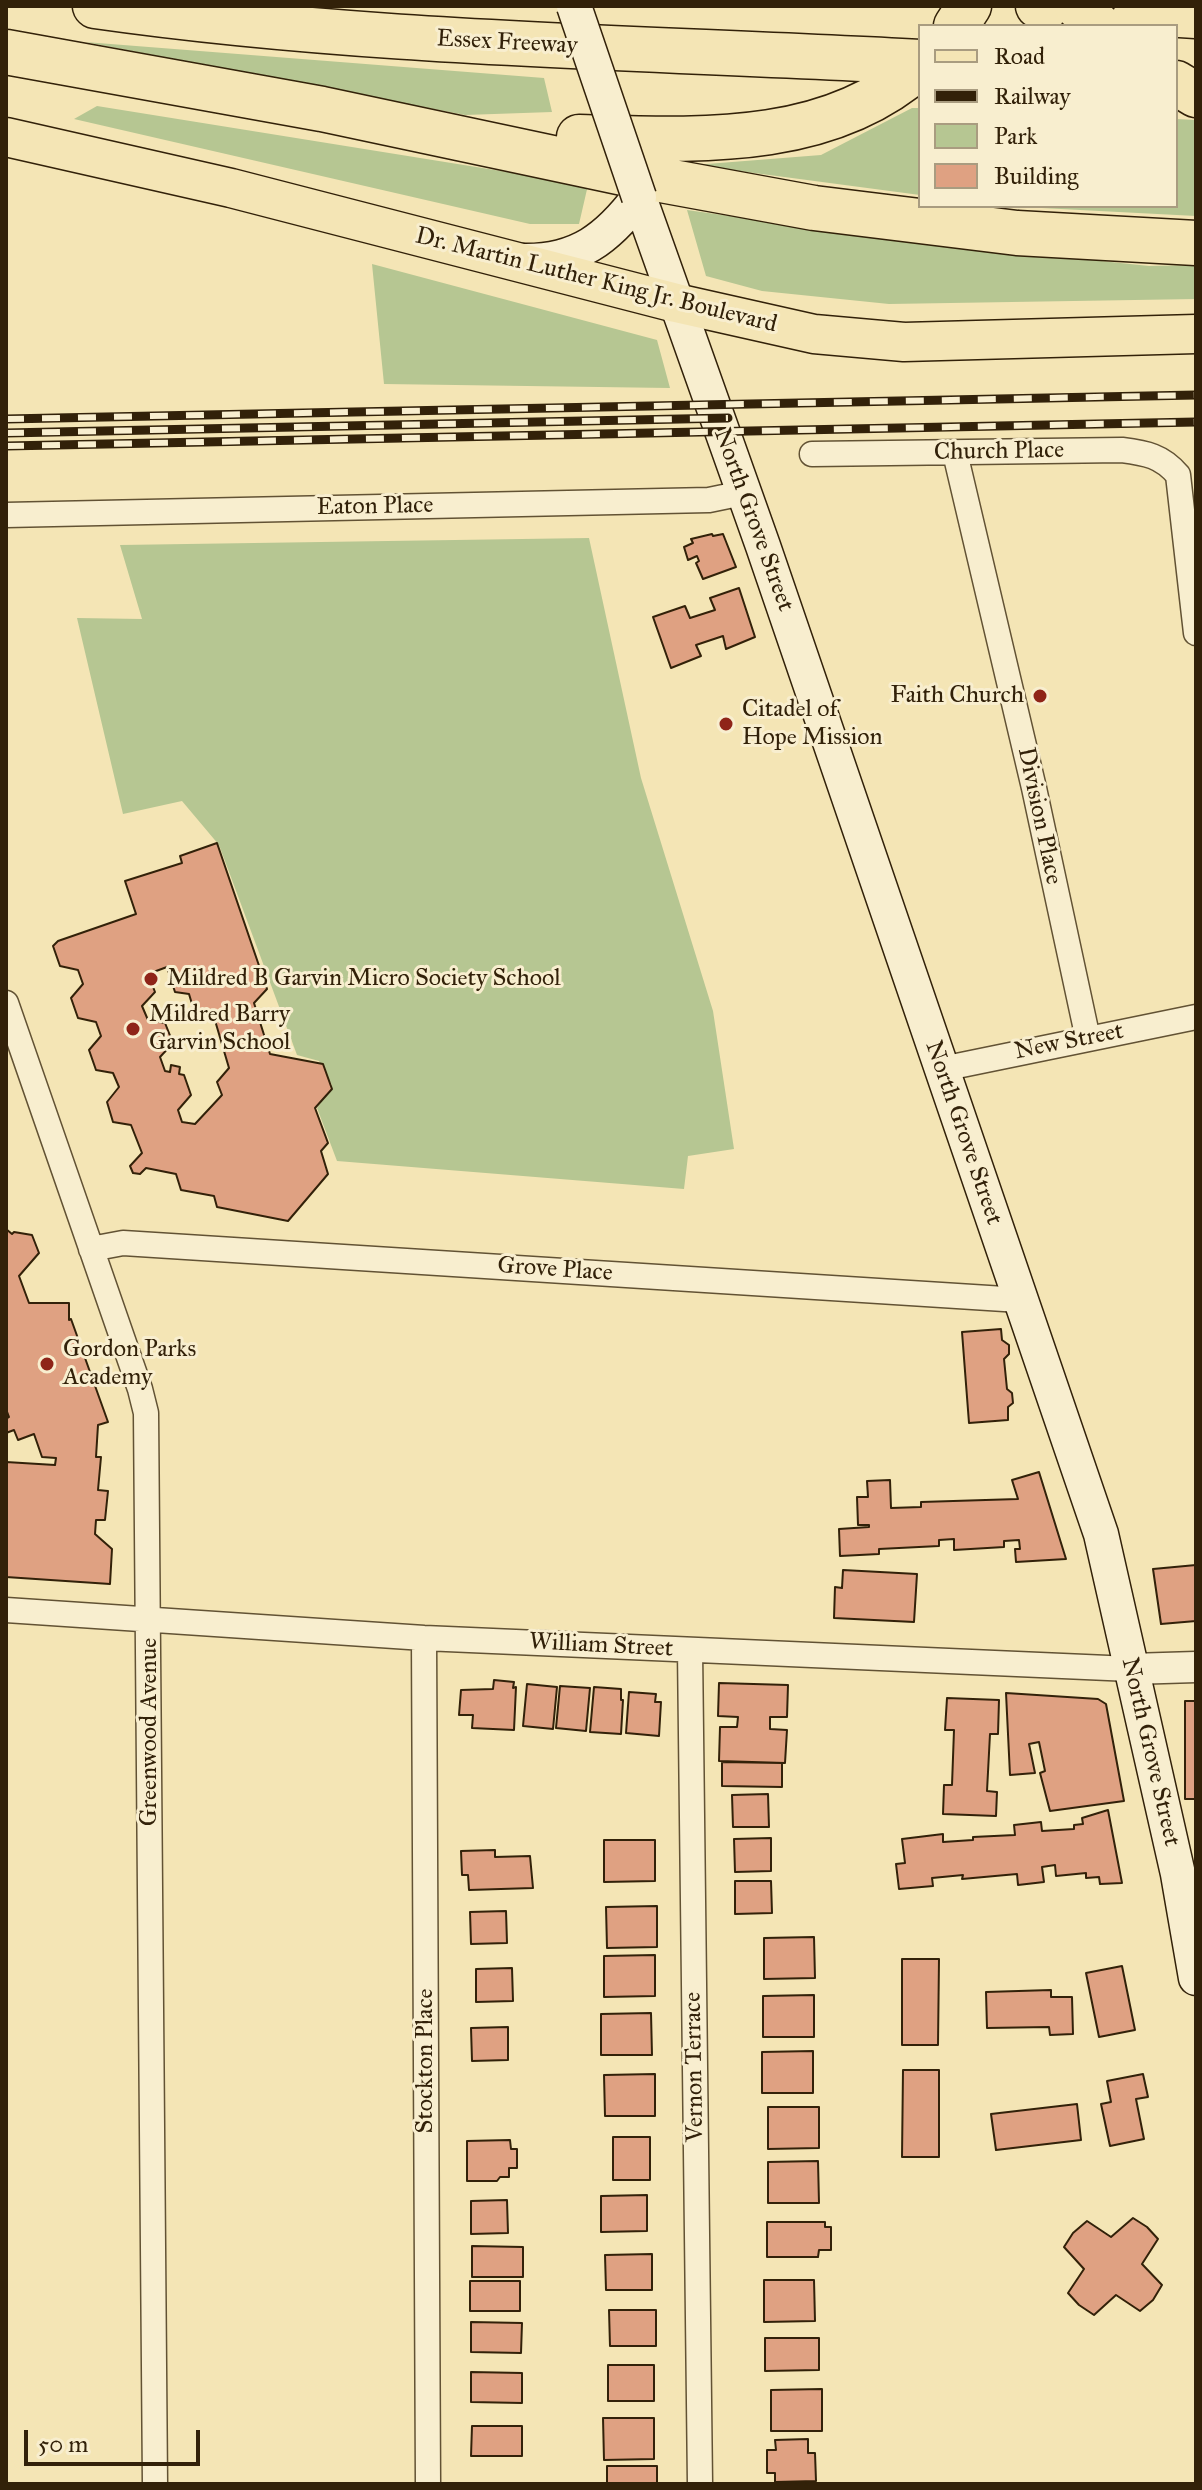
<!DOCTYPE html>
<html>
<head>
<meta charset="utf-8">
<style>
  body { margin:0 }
  #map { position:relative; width:1202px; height:2490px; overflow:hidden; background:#f4e5b5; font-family:"IM FELL Great Primer",serif }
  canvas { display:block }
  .frame { position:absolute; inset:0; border:8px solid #322109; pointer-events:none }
  .legend { position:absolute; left:918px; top:24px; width:260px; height:184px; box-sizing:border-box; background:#f8eecf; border:2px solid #a99c80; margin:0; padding:10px 14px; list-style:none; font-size:24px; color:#322109 }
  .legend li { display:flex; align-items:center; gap:16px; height:40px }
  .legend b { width:40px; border:2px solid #a99c80 }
  .scale { position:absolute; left:24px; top:2430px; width:176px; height:36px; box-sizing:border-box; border:4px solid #322109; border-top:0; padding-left:10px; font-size:24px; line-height:28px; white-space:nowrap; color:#322109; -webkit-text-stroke:6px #f8eecf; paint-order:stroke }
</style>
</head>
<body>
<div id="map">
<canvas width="1202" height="2490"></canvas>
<div class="frame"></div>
<ul class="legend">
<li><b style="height:10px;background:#f4e5b5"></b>Road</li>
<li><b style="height:10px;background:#322109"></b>Railway</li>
<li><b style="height:22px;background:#b6c692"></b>Park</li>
<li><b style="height:22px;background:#dfa182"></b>Building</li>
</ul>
<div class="scale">50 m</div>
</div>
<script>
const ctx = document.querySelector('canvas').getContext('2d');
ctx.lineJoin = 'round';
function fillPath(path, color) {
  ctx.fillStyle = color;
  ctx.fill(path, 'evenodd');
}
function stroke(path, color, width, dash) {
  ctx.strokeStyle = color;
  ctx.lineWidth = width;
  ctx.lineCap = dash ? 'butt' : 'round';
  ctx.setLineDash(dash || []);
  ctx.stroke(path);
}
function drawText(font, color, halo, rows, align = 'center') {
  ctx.font = font + ' "IM FELL Great Primer",serif';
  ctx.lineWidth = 6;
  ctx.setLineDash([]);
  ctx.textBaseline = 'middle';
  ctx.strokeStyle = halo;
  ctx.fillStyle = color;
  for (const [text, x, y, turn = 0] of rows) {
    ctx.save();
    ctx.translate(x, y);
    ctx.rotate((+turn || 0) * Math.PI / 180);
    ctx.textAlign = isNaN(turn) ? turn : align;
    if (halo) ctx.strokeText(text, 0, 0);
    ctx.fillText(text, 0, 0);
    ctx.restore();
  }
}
const green = new Path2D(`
  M85 42 544 78 552 112 465 115Z
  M97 106 588 185 579 224H530L74 119Z
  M912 108H920V195L694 165 821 155Z
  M1176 119 1196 120V216L1003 206H1176Z
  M687 210 892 239 1149 266 1196 265V299L889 304 762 291 706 276Z
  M372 264 657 340 670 388 384 384Z
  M589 538 641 778 713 1011 734 1149 688 1156 684 1189 337 1161 317 1108 332 1085 319 1061 297 1055 219 845 182 801 123 814 77 618 142 619 120 545Z`);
const building = new Path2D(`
  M712 534 713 536 723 534 736 567 703 579 696 563 699 561 697 556 688 560 684 547 693 543 691 539Z
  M739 588 755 637 726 649 723 636 696 645 701 656 671 668 653 617 685 606 690 618 715 610 710 598Z
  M217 843 267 989 254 1003 270 1054 323 1064 332 1089 315 1108 328 1143 321 1151 328 1174 288 1221 217 1207 214 1196 181 1190 176 1174 146 1168 140 1174 133 1173 130 1166 142 1153 131 1125 113 1122 107 1102 119 1087 113 1073 96 1070 89 1050 101 1036 96 1022 78 1018 71 998 83 984 78 970 60 966 53 946 58 941 136 914 125 881 182 863 180 856ZM167 967 175 992 189 994 195 1014 214 1017 229 1068 217 1082 222 1095 195 1124 182 1122 178 1110 191 1095 184 1075 179 1074 180 1067 171 1065 170 1072 165 1071 160 1057 173 1043 165 1023 148 1020 142 1006 155 992 148 974Z
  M6 1229 12 1234 14 1232 32 1235 39 1253 19 1276 29 1303H69V1320L71 1319 108 1422 98 1425 96 1457H101L98 1490 108 1491 105 1520H96L95 1534 112 1549 110 1584 6 1577V1462L55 1465 56 1458 42 1457 34 1434 18 1440 14 1430 6 1433V1419L9 1417 6 1409Z
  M1001 1329 1002 1340 1009 1345V1354L1004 1359 1007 1389 1012 1393 1013 1403 1008 1407V1420L969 1423 962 1332Z
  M1039 1472 1066 1559 1016 1562 1015 1549H1020L1019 1540 1004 1541V1547L954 1550V1539L939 1540V1546L879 1549V1554L840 1556 839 1529 869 1527V1525H858L857 1497H868L867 1481 890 1480 891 1508 921 1507V1502L1018 1499 1012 1480Z
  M1196 1565V1621L1161 1624 1153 1569Z
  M843 1570 917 1574 914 1622 834 1618 835 1587 842 1588Z
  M494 1680 514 1682 513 1688 516 1687 514 1730 472 1728 473 1715H459L461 1690 493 1689Z
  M719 1683 788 1685 787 1717H770V1729L787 1730 785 1763 719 1761 720 1727H737L738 1717 718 1716Z
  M527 1684 557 1687 553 1729 523 1726Z
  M560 1686 590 1688 586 1731 556 1728Z
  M594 1687 621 1689V1700H623L621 1734 590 1732Z
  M629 1692 656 1694 655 1702H661L659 1736 626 1733Z
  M1006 1693 1098 1699 1106 1704 1124 1801 1050 1811 1040 1773 1045 1771 1039 1742 1029 1744 1035 1773 1010 1775Z
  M947 1698 999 1700 998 1734H990L987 1791 997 1792 996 1816 943 1814 944 1785H952L954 1730H945Z
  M1185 1701H1196V1799H1185Z
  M722 1762 782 1763V1787L722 1786Z
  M768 1794 769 1827H733L732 1795Z
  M1108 1810 1122 1883 1100 1884 1099 1877 1086 1878V1873L1056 1876 1055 1865 1042 1867 1044 1882 1018 1885 1017 1874 962 1879 963 1875 932 1878 933 1886 899 1889 896 1864 905 1863 902 1839 943 1834V1842L973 1840V1837L1015 1835 1014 1825 1041 1822 1042 1831 1074 1829V1825L1083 1824 1082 1818Z
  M771 1838V1871L735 1872 734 1839Z
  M604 1840H655V1881L604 1882Z
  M495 1850V1857L530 1856 533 1888 469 1890 468 1875H462L461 1851Z
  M735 1881H771L772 1913 735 1914Z
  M657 1906V1947L607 1948 606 1907Z
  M506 1911 507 1943 471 1944 470 1912Z
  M814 1937 815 1978 764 1979V1938Z
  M655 1955V1996L604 1997V1956Z
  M902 1959H939L938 2045H902Z
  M1122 1966 1135 2030 1099 2037 1086 1973Z
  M512 1968 513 2001 476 2002V1969Z
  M1051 1990V1997H1072L1073 2034 1050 2035 1049 2027 987 2028 986 1992Z
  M814 1995V2037H763V1996Z
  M651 2013 652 2055H601V2014Z
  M508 2027V2060L472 2061 471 2028Z
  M813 2051V2093H762V2052Z
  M903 2070H939V2157H902Z
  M655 2074V2116H605L604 2075Z
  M1143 2074 1148 2097 1136 2099 1144 2139 1110 2146 1101 2104 1111 2102 1107 2081Z
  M1077 2104 1081 2140 996 2150 991 2114Z
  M768 2107H819V2148L768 2149Z
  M613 2137H650V2180H613Z
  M510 2140 511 2149H517V2168H509V2177H500L497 2181H467V2141Z
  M818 2161 819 2203H768V2162Z
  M647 2195V2231L601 2232V2196Z
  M507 2200 508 2233 471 2234V2201Z
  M1133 2218 1147 2227 1158 2239 1142 2264 1162 2285 1153 2300 1140 2311 1116 2295 1094 2315 1079 2305 1068 2293 1084 2269 1064 2247 1073 2233 1087 2221 1111 2237Z
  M767 2222H825V2227H831V2250H819L818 2257H767Z
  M472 2246 523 2247V2277H472Z
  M652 2254V2290H606L605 2255Z
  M764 2280H814L815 2321 764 2322Z
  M470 2281H520V2311H470Z
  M609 2310H656V2346H610Z
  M471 2322 522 2323 521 2353 471 2352Z
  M765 2338H819V2370L765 2371Z
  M608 2365H654V2401H608Z
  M471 2372 522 2373V2403L471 2402Z
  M822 2389V2431H771V2390Z
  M603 2418H654V2459L604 2460Z
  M472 2426H522V2456H471Z
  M808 2439V2453H815L816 2481 775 2482V2473H767V2450H776L775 2440Z
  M607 2466H657V2484H607Z`);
const minor = new Path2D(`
  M955 453 1034 788 1088 1039
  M812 454 1122 450C1146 453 1162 456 1178 475
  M1178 475 1196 633
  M6 515 709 500 743 493
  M6 1003 140 1389 146 1413 155 2484
  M942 1069 1196 1017
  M91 1249 123 1243 1020 1300
  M6 1610 424 1638 1131 1669
  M424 1638 428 2484
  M690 1650 700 2484`);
const tertiary = new Path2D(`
  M1131 1669 1196 1667`);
const secondary = new Path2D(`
  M639 197 763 546 1101 1534 1178 1874 1196 1978
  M523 261C578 262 608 238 639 197`);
const primary = new Path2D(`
  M6 137 231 188 676 303 814 334 904 342 1196 334`);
const motorway = new Path2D(`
  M95 6C369 45 645 47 920 62
  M1038 6 1196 16
  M956 26 969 6
  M6 52 322 109 623 173 814 208 1017 233 1196 243
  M1176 83 1196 95
  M579 137C695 140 828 149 920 66`);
const rail = new Path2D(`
  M6 419 1196 395
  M6 433 728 418
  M6 446 1196 422`);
const secondaryBridge = new Path2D(`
  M574 6 639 197`);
const motorwayBridge = new Path2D(`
  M1077 6 1099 26`);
const markers = [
  [1040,696,8,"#8f2418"],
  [726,724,8,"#8f2418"],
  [151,979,8,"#8f2418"],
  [133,1029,8,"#8f2418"],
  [47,1364,8,"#8f2418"]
];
const streetNames = [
  ["Essex Freeway",507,43,3],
  ["Dr. Martin Luther King Jr. Boulevard",596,281,14],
  ["Church Place",999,452,-1],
  ["Eaton Place",375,507,-1],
  ["North Grove Street",753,520,70],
  ["Division Place",1039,816,78],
  ["New Street",1069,1042,-11],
  ["North Grove Street",963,1133,71],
  ["Grove Place",555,1270,4],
  ["William Street",601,1646,3],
  ["Greenwood Avenue",150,1732,-90],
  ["North Grove Street",1150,1752,77],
  ["Stockton Place",426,2061,-90],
  ["Vernon Terrace",695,2067,-91]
];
const poiNames = [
  ["Faith Church",1024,696,"right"],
  ["Citadel of",742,710],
  ["Hope Mission",742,738],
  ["Mildred B Garvin Micro Society School",167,979],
  ["Mildred Barry",149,1015],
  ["Garvin School",149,1043],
  ["Gordon Parks",63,1350],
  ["Academy",63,1378]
];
fillPath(green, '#b6c692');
fillPath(building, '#dfa182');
stroke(building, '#322109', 2);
stroke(minor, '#625234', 27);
stroke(tertiary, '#625234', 33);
stroke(secondary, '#322109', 37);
stroke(primary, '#322109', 41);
stroke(motorway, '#322109', 47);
stroke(minor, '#f8eecf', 24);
stroke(tertiary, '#f8eecf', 30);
stroke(secondary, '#f8eecf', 34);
stroke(primary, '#f4e5b5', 38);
stroke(motorway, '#f4e5b5', 44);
stroke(rail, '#322109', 9);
stroke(rail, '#f8eecf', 6, [18]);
stroke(secondaryBridge, '#322109', 37, []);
stroke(motorwayBridge, '#322109', 47, []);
stroke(secondaryBridge, '#f8eecf', 34);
stroke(motorwayBridge, '#f4e5b5', 44);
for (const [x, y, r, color] of markers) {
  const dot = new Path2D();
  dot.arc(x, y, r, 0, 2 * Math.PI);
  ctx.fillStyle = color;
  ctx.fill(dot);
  stroke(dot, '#f8eecf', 3);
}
drawText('24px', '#322109', '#f8eecf', streetNames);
drawText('24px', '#322109', '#f8eecf', poiNames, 'left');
</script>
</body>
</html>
